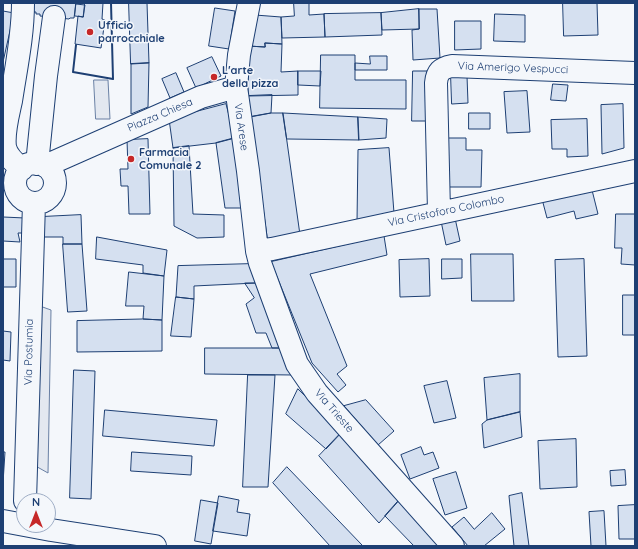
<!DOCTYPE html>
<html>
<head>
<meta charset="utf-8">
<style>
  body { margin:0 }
  #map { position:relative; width:638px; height:549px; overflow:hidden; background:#f4f7fb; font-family:Quicksand,sans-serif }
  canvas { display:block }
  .frame { position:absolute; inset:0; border:4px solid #1d3f73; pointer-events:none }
  .north { position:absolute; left:16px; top:493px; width:40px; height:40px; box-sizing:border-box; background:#f4f7fb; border:1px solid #9eadc5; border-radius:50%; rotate:0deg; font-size:11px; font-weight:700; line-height:16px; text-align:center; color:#1d3f73 }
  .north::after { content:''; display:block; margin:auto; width:14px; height:18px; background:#c62828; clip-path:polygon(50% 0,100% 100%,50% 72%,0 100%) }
</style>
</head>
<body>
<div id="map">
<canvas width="638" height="549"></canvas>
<div class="frame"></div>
<div class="north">N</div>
</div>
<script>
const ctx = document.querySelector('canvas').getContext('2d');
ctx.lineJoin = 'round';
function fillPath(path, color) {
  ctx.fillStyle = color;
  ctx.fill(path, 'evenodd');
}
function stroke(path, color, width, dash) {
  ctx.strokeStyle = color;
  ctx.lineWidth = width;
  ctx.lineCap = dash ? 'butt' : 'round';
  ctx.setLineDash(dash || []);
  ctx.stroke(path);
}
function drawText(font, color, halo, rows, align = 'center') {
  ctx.font = font + ' Quicksand,sans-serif';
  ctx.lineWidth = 3;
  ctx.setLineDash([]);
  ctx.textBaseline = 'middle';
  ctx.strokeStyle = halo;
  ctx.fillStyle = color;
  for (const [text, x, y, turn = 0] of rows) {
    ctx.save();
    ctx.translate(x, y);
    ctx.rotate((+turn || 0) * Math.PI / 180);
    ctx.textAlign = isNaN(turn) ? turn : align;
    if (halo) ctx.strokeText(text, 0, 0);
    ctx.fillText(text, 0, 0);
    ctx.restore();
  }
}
const parking = new Path2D(`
  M94 80H108L110 119H96Z
  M37 305 51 310 48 473 32 464Z`);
const building = new Path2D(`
  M33 3H76L74 18H70L69 19 40 16V14H36V12H32Z
  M85 3H103L102 19 105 20 101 48 75 44 78 16 83 17Z
  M129 3H147L149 63 131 64Z
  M294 3H309V15L324 14 325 37 282 38 281 17 294 16Z
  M563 3H597L598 35 564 36Z
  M76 4 85 5 83 17 75 16Z
  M215 8 235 11 229 49 209 46Z
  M419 9H437L440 58 413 60 412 30 419 29Z
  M419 9V29L382 30 381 13Z
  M3 11 14 13 3 62Z
  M381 13 382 35 325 37 324 14Z
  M495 14 525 15V42L494 41Z
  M255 15 281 17 282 44 265 43V47L248 46Z
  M455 21H481V49L455 50Z
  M265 43 282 44 281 72 298 71V95L248 96V46L265 47Z
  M321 55H355V80H406V109L320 108Z
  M370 56H387V70H355V63L370 64Z
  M212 57 221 76 196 88 187 68Z
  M149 63 148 107 131 114V64Z
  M298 71H321L320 86 298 85Z
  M413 71H430L429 121H412Z
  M176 73 184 92 170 98 162 79Z
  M451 76H467L468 103 452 104Z
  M553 84 568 85 566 101 551 100Z
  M527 91 530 132 507 133 504 92Z
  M272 95 271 113 250 117 248 96Z
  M226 104 235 138 216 143 173 148 169 119Z
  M623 104 624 148 602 154 601 105Z
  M271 113H283L300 235 268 243 250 117Z
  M283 113 358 117 359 140 287 139Z
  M469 113H490V129H469Z
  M358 117 387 119 386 138 359 140Z
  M587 119 588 156 567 157V149H552L551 120Z
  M235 138 242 208H225L216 143Z
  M447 138H466V150H482L481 187H447Z
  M148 139 150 214H129L128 186H121L120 169H128L127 140Z
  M189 146 193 214 224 215V237L197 238 174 226 173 148Z
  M389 148 394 213 357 222 358 150Z
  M591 186 598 214 576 219 574 211 547 218 542 199Z
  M616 214H635V265L621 264 622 248H615Z
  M81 215 82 244H63V237H42L41 217Z
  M3 217 25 218V233H18L20 242 3 241Z
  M455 218 460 241 446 245 441 221Z
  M384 236 387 255 310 274 347 366 337 374 346 385 338 392 312 363 271 262Z
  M97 237 167 250 164 276 143 273V265L96 259Z
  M63 244H82L87 311 68 312Z
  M471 254H513L514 301H472Z
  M3 259H16V287H3Z
  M429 259 430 296 400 297 399 260Z
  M442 259H462V278L442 279Z
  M584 259 587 356 558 357 555 260Z
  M251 264 256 283 194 286V299L176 297 178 266Z
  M129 272 164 276 162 320 143 319 144 306H126Z
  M245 283H256L283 348H272L266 333H256L246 304 254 298Z
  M623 295H635V335H623Z
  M176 297 194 299 191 337 171 336Z
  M143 319 162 320V351L77 352V321Z
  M3 331 11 332 10 361 3 360Z
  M205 348H283L293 375 205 374Z
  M74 370 95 371 91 499 70 498Z
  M520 374V412L487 420 484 378Z
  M248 375H275L268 487H243Z
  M447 381 456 418 434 423 424 386Z
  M298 389 342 432 326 449 286 414Z
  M366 400 394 431 378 445 344 406Z
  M105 410 217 420 214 446 103 436Z
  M520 412 522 437 484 448 482 424 487 420Z
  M342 432 402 497 379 523 319 456Z
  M576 439 577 487 540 489 538 441Z
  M421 447 424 455 433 452 439 468 410 479 401 455Z
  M3 452H5L3 483Z
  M132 452 192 456 191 475 131 471Z
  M287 467 362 545V546H330L273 483Z
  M625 470 626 485 611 486 610 471Z
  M456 472 467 508 445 515 433 479Z
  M522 493 529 546H514L509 496Z
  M219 496 239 500 237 512 250 514 247 536 213 531Z
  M402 497 442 546H414L385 516Z
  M201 500 218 503 211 544 195 541Z
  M635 505V539H619L618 506Z
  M604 511 606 546H591L589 512Z
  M492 513 505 529 484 546H468L452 527 464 517 474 529Z`);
const minor = new Path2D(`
  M249 3 239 55 236 87 248 171 257 251 260 263 297 364 317 393 453 546
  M15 183a20 20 0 1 1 40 0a20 20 0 1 1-40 0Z
  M37 164 46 76 54 17
  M45 166 201 97 236 87
  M22 169C15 163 7 157 5 147 3 133 8 115 11 101 16 68 23 36 23 3
  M439 212 436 83C437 72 441 68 452 66L635 73
  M257 251 272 249 635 171
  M25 501 34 203
  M3 521 51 530 155 546`);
const wall = new Path2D(`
  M76 45 73 72 113 79 111 3`);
const markers = [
  [90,32,4,"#c62828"],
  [214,77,4,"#c62828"],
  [131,159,4,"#c62828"]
];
const poiNames = [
  ["Ufficio",98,26],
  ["parrocchiale",98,39],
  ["L'arte",222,71],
  ["della pizza",222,84],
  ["Farmacia",139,153],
  ["Comunale 2",139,166]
];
const streetNames = [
  ["Via Amerigo Vespucci",513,68,2],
  ["Piazza Chiesa",160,115,-23],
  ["Via Arese",241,127,82],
  ["Via Cristoforo Colombo",446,211,-12],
  ["Via Postumia",29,352,-89],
  ["Via Trieste",334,411,49]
];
fillPath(parking, '#e3e8f0');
stroke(parking, '#687fa3', 1);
fillPath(building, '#d5e0f0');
stroke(building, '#1d3f73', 1);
stroke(minor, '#1d3f73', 24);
stroke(minor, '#f4f7fb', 22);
stroke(wall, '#1d3f73', 2);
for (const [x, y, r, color] of markers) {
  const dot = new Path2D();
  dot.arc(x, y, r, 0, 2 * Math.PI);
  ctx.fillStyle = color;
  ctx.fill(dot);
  stroke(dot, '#f4f7fb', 1.5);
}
drawText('bold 11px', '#1d3f73', '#f4f7fb', poiNames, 'left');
drawText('11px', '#1d3f73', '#f4f7fb', streetNames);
</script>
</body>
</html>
